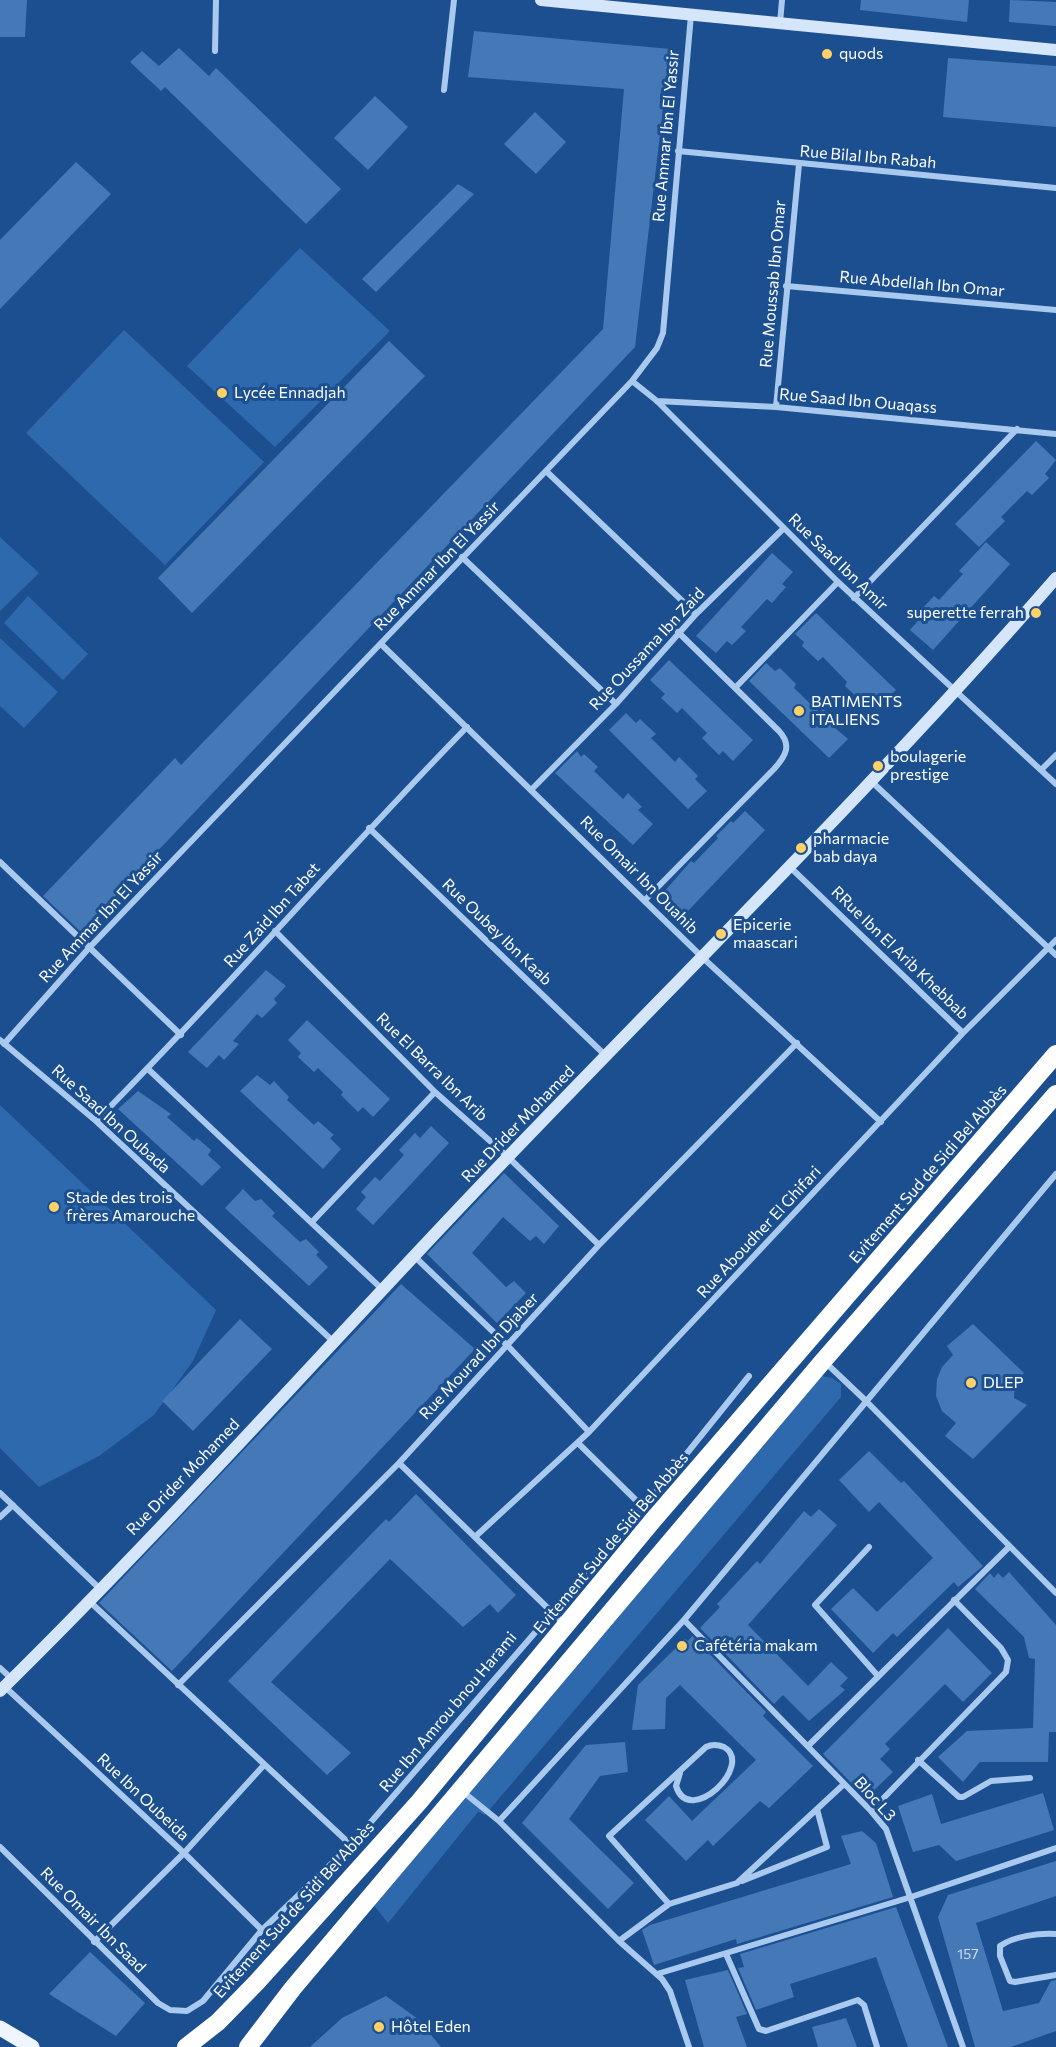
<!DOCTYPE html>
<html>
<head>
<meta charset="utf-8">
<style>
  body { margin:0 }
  canvas { display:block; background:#1b4f8f }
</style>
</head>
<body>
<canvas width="1056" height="2047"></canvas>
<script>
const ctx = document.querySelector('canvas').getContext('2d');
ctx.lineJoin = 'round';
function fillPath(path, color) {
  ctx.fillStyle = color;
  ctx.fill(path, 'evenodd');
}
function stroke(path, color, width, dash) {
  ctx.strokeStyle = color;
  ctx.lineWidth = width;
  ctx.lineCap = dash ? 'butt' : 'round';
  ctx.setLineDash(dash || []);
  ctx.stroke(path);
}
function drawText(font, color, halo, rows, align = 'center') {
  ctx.font = font + ' Commissioner,sans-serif';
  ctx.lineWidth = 6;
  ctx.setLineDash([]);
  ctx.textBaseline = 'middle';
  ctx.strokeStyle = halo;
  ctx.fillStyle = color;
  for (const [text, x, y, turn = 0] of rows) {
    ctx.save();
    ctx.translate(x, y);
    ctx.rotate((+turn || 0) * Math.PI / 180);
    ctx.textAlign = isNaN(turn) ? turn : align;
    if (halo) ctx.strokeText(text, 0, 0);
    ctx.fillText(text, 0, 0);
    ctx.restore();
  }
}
const green = new Path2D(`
  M300 248 390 331 275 447 187 366Z
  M124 330 264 462 165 565 26 433Z
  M0 537 39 573 0 611Z
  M28 596 88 654 63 680 4 623Z
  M0 638 58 692 24 728 0 706Z
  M0 1105 216 1310 193 1361 154 1415 99 1456 39 1487 0 1448Z
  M822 1376 832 1378 841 1384V1397L485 1815 478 1812 388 1923 372 1903Z`);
const building = new Path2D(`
  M0 0H27L25 37H0Z
  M861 0H969L967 22 860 10Z
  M1010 0 1056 2V26L1009 22Z
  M474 31 670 49 635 347 81 932 43 896 175 758 181 765 603 329 624 89 468 77Z
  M179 48 209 76 216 68 341 189 306 224 165 87 161 91 130 62 142 51 159 66Z
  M948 58 1056 66V127L943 117Z
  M375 96 408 127 368 170 334 138Z
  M535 112 566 142 536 174 504 144Z
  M76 162 111 194 0 309V240Z
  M458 184 474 194 376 292 362 279Z
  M389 341 425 376 192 613 158 578Z
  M1036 441 1056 460 1045 474 1049 478 1032 495 1027 491 1001 517 1005 521 979 547 955 524Z
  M986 542 1010 564 933 650 910 630 923 615 920 611 934 596 939 600 963 574 959 571Z
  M772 553 793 572 782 584 786 587 772 603 767 599 741 627 746 631 732 645 727 641 716 653 696 636Z
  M816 613 896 690 877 709 866 697 862 702 845 686 847 682 823 657 818 661 802 646 804 642 795 634Z
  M669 660 753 740 733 761 723 751 719 755 702 738 707 733 682 708 677 713 661 698 665 694 650 680Z
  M766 663 775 671 780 668 796 684 794 688 820 713 823 709 839 725 835 728 848 739 829 758 749 681Z
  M626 713 636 723 640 719 656 734 651 738 675 762 679 757 698 776 695 779 707 791 688 809 609 730Z
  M577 751 581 757 584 754 598 767 594 771 623 799 628 793 642 807 638 810 653 824 633 845 555 773Z
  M745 811 765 830 685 914 663 893 691 861 694 863 718 838 716 836 731 821 733 823Z
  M266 970 286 986 274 999 277 1003 262 1018 257 1014 233 1041 239 1044 224 1060 219 1055 207 1068 188 1052Z
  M307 1020 390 1099 373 1117 363 1107 358 1112 341 1095 343 1092 318 1068 314 1072 298 1057 301 1053 288 1040Z
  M257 1075 270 1085 274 1081 289 1097 287 1100 314 1125 318 1121 334 1135 330 1138 341 1149 323 1169 240 1091Z
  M138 1091 171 1114 167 1117 194 1141 197 1138 211 1150 208 1155 221 1167 202 1186 118 1109Z
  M431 1126 449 1143 373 1225 356 1209 366 1197 361 1192 375 1177 380 1181 404 1155 399 1150 415 1133 420 1138Z
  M504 1173 559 1226 544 1244 536 1236 530 1241 503 1217 472 1253 506 1287 514 1281 526 1293 497 1323 427 1254Z
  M243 1189 255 1201 261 1199 275 1213 272 1216 300 1242 306 1239 319 1252 316 1255 328 1267 309 1286 225 1208Z
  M401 1284 475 1349 172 1671 99 1603Z
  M240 1319 272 1349 193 1431 162 1401Z
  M973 1324 1024 1373 1015 1383 1014 1398 1027 1405 973 1459 945 1436 956 1423 942 1411 936 1396 937 1379 942 1367 953 1355 947 1346Z
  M869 1451 901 1483 904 1481 983 1566 958 1587 954 1582 897 1637 893 1633 873 1653 831 1609 853 1588 877 1612 933 1558 879 1502 869 1512 839 1480Z
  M416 1494 516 1595 498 1613 490 1604 463 1627 390 1559 271 1682 351 1753 327 1775 228 1681 386 1519 389 1522Z
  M819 1509 837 1525 748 1625 808 1686 831 1662 848 1678 840 1686 845 1690 809 1721 783 1695 774 1704 700 1628 720 1607 717 1604 757 1561 760 1564 804 1511 811 1517Z
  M1009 1572 1056 1625V1732H1049L1048 1762H980L963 1782 938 1757 967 1731 1033 1728 1035 1659 1029 1658 1024 1637 975 1589 990 1573 994 1578 998 1573 1003 1578Z
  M948 1628 992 1673 963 1702 945 1684 885 1744 890 1749 880 1759 893 1772 866 1798 823 1754Z
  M692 1636 766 1712 763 1716 813 1766 769 1808 760 1801 713 1846 708 1840 686 1861 645 1820 669 1796 692 1821 756 1760 680 1685 666 1698 665 1729 632 1730 638 1685 685 1639 688 1641Z
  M625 1742 628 1772 600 1776 569 1819 634 1883 608 1909 522 1823 586 1745Z
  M1043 1793 1054 1830 956 1861 939 1845 913 1852 898 1806 932 1794 941 1824Z
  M862 1831 876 1843 893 1897 737 1944 736 1939 654 1965 642 1930 650 1925 851 1864 841 1836Z
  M1056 1861V1896L976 1923 1003 2011 1039 2003 1051 1981 1056 1980V2031L1011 2047H975L938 1917 948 1895Z
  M896 1907 948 2047H908L876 1957 790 1984 794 1997 756 2010 738 1968 744 1967 740 1954Z
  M90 1952 145 2003 116 2036 49 1994Z
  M728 1970 747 2014 736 2017 747 2047H704L685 1980Z
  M386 1996 418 2019 441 2047H310L342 2018Z
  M846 2018 857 2047H818L812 2027Z`);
const street = new Path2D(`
  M780 23 782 0
  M215 51 216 0
  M444 90 454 0
  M678 151 1056 188
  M786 286 1056 310
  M632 381 657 401 838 582 1056 784
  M657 401 776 407 1056 434
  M776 407 799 164
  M546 471 696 614
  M462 557 616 704
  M854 598 1017 429
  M381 644 703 958 881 1122
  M736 687 838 582
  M1041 770 1056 755
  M871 781 1056 955
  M532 789 616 704 696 614 783 529
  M369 828 606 1056
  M0 862 181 1035
  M791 868 963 1033
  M645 900 774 769C786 756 792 745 779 731L678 632
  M275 931 435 1092 508 1157 599 1245
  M0 1040 96 1121 335 1343
  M4 1044 89 948 632 381 657 348 663 333 691 15
  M148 1069 383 1290
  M96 1121C223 993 341 856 467 727
  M312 1222 435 1092
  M414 1256 507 1345 589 1432
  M826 1363 865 1400 1056 1593
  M578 1443 654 1518
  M399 1463 564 1624
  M0 1493 99 1588
  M0 1517 13 1505
  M476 1536 589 1432 963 1033 1056 940
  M869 1547 815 1605 878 1676
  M88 1600 351 1845
  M684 1620 871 1811 886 1829 963 2047
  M0 1668 12 1679
  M178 1685 399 1463 599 1245 797 1043
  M4 1686 184 1853 262 1930
  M808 1746 1009 1547
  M918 1760 959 1797H963L991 1781 1030 1778
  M462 1791 499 1821
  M871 1811 1006 1672 1008 1660 1001 1648 954 1600
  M0 1847 158 2003 170 2010 187 2011 203 2001 262 1930 351 1845 643 1508 749 1376
  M742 1881 827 1847 817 1809
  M669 1904 609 1836 706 1747C712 1744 717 1744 724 1747 755 1765 689 1828 676 1786L680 1773
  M1056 1934C1039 1933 1014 1936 1000 1946V1956L1010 1981 1015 1982 1056 1975
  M619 1941 669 1904 737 1883 844 1784
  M94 1942 184 1853 264 1765
  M726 1954 759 2029 766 2031 858 2000 864 2005 877 2047
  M657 1974 911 1897 1056 1848
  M689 2047 670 1991 662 1979 619 1941 499 1821 684 1620 1056 1174`);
const secondary = new Path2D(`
  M541 0 1056 50
  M0 1691C174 1520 336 1336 505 1160 690 967 880 780 1056 578`);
const primary = new Path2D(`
  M0 2028 32 2047`);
const highway = new Path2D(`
  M186 2047 218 2022 257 1982 419 1802 654 1519 1056 1054
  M248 2047 293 1988 823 1361 1056 1094`);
const markers = [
  [827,54,6,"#ffd166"],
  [222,393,6,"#ffd166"],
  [1036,613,6,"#ffd166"],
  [799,711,6,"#ffd166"],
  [878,766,6,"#ffd166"],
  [801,848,6,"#ffd166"],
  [721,934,6,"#ffd166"],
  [54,1207,6,"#ffd166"],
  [971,1383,6,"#ffd166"],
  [682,1646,6,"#ffd166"],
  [379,2027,6,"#ffd166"]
];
const numberNames = [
  ["157",968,1954]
];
const poiNames = [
  ["quods",839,54],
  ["Lycée Ennadjah",234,393],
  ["superette ferrah",1024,613,"right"],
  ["BATIMENTS",811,702],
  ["ITALIENS",811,720],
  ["boulagerie",890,757],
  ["prestige",890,775],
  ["pharmacie",813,839],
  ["bab daya",813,857],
  ["Epicerie",733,925],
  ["maascari",733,943],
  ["Stade des trois",66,1198],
  ["frères Amarouche",66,1216],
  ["DLEP",983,1383],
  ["Cafétéria makam",694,1646],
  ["Hôtel Eden",391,2027]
];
const streetNames = [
  ["Rue Ammar Ibn El Yassir",666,136,-85],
  ["Rue Bilal Ibn Rabah",868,157,5],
  ["Rue Moussab Ibn Omar",773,284,-85],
  ["Rue Abdellah Ibn Omar",922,284,5],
  ["Rue Saad Ibn Ouaqass",858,401,5],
  ["Rue Saad Ibn Amir",838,562,44],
  ["Rue Ammar Ibn El Yassir",437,566,-46],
  ["Rue Oussama Ibn Zaid",647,649,-47],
  ["Rue Omair Ibn Ouahib",639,875,45],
  ["Rue Zaid Ibn Tabet",272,915,-48],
  ["Rue Ammar Ibn El Yassir",101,917,-47],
  ["Rue Oubey Ibn Kaab",497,932,44],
  ["RRue Ibn El Arib Khebbab",900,953,44],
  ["Rue El Barra Ibn Arib",432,1067,44],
  ["Rue Saad Ibn Oubada",111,1119,42],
  ["Rue Drider Mohamed",518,1124,-46],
  ["Evitement Sud de Sidi Bel Abbès",928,1174,-49],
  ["Rue Aboudher El Ghifari",759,1232,-47],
  ["Rue Mourad Ibn Djaber",479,1356,-47],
  ["Rue Drider Mohamed",183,1477,-46],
  ["Evitement Sud de Sidi Bel Abbès",611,1543,-50],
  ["Rue Ibn Amrou bnou Harami",448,1712,-50],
  ["Rue Ibn Oubeida",143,1797,43],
  ["Bloc L3",875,1799,48],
  ["Evitement Sud de Sidi Bel Abbès",294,1910,-48],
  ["Rue Omair Ibn Saad",93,1920,45]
];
fillPath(green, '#2e69ad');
fillPath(building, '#4478b7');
stroke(street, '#a9c9ee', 6);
stroke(secondary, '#d6e6fa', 12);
stroke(primary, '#f0f6ff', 15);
stroke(highway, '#fff', 18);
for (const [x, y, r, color] of markers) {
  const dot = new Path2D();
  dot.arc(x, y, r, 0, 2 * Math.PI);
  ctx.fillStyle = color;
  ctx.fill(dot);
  stroke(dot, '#1b4f8f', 2);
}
drawText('14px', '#d0dded', null, numberNames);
drawText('16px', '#fff', '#1b4f8f', poiNames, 'left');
drawText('16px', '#fff', '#1b4f8f', streetNames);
</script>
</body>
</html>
